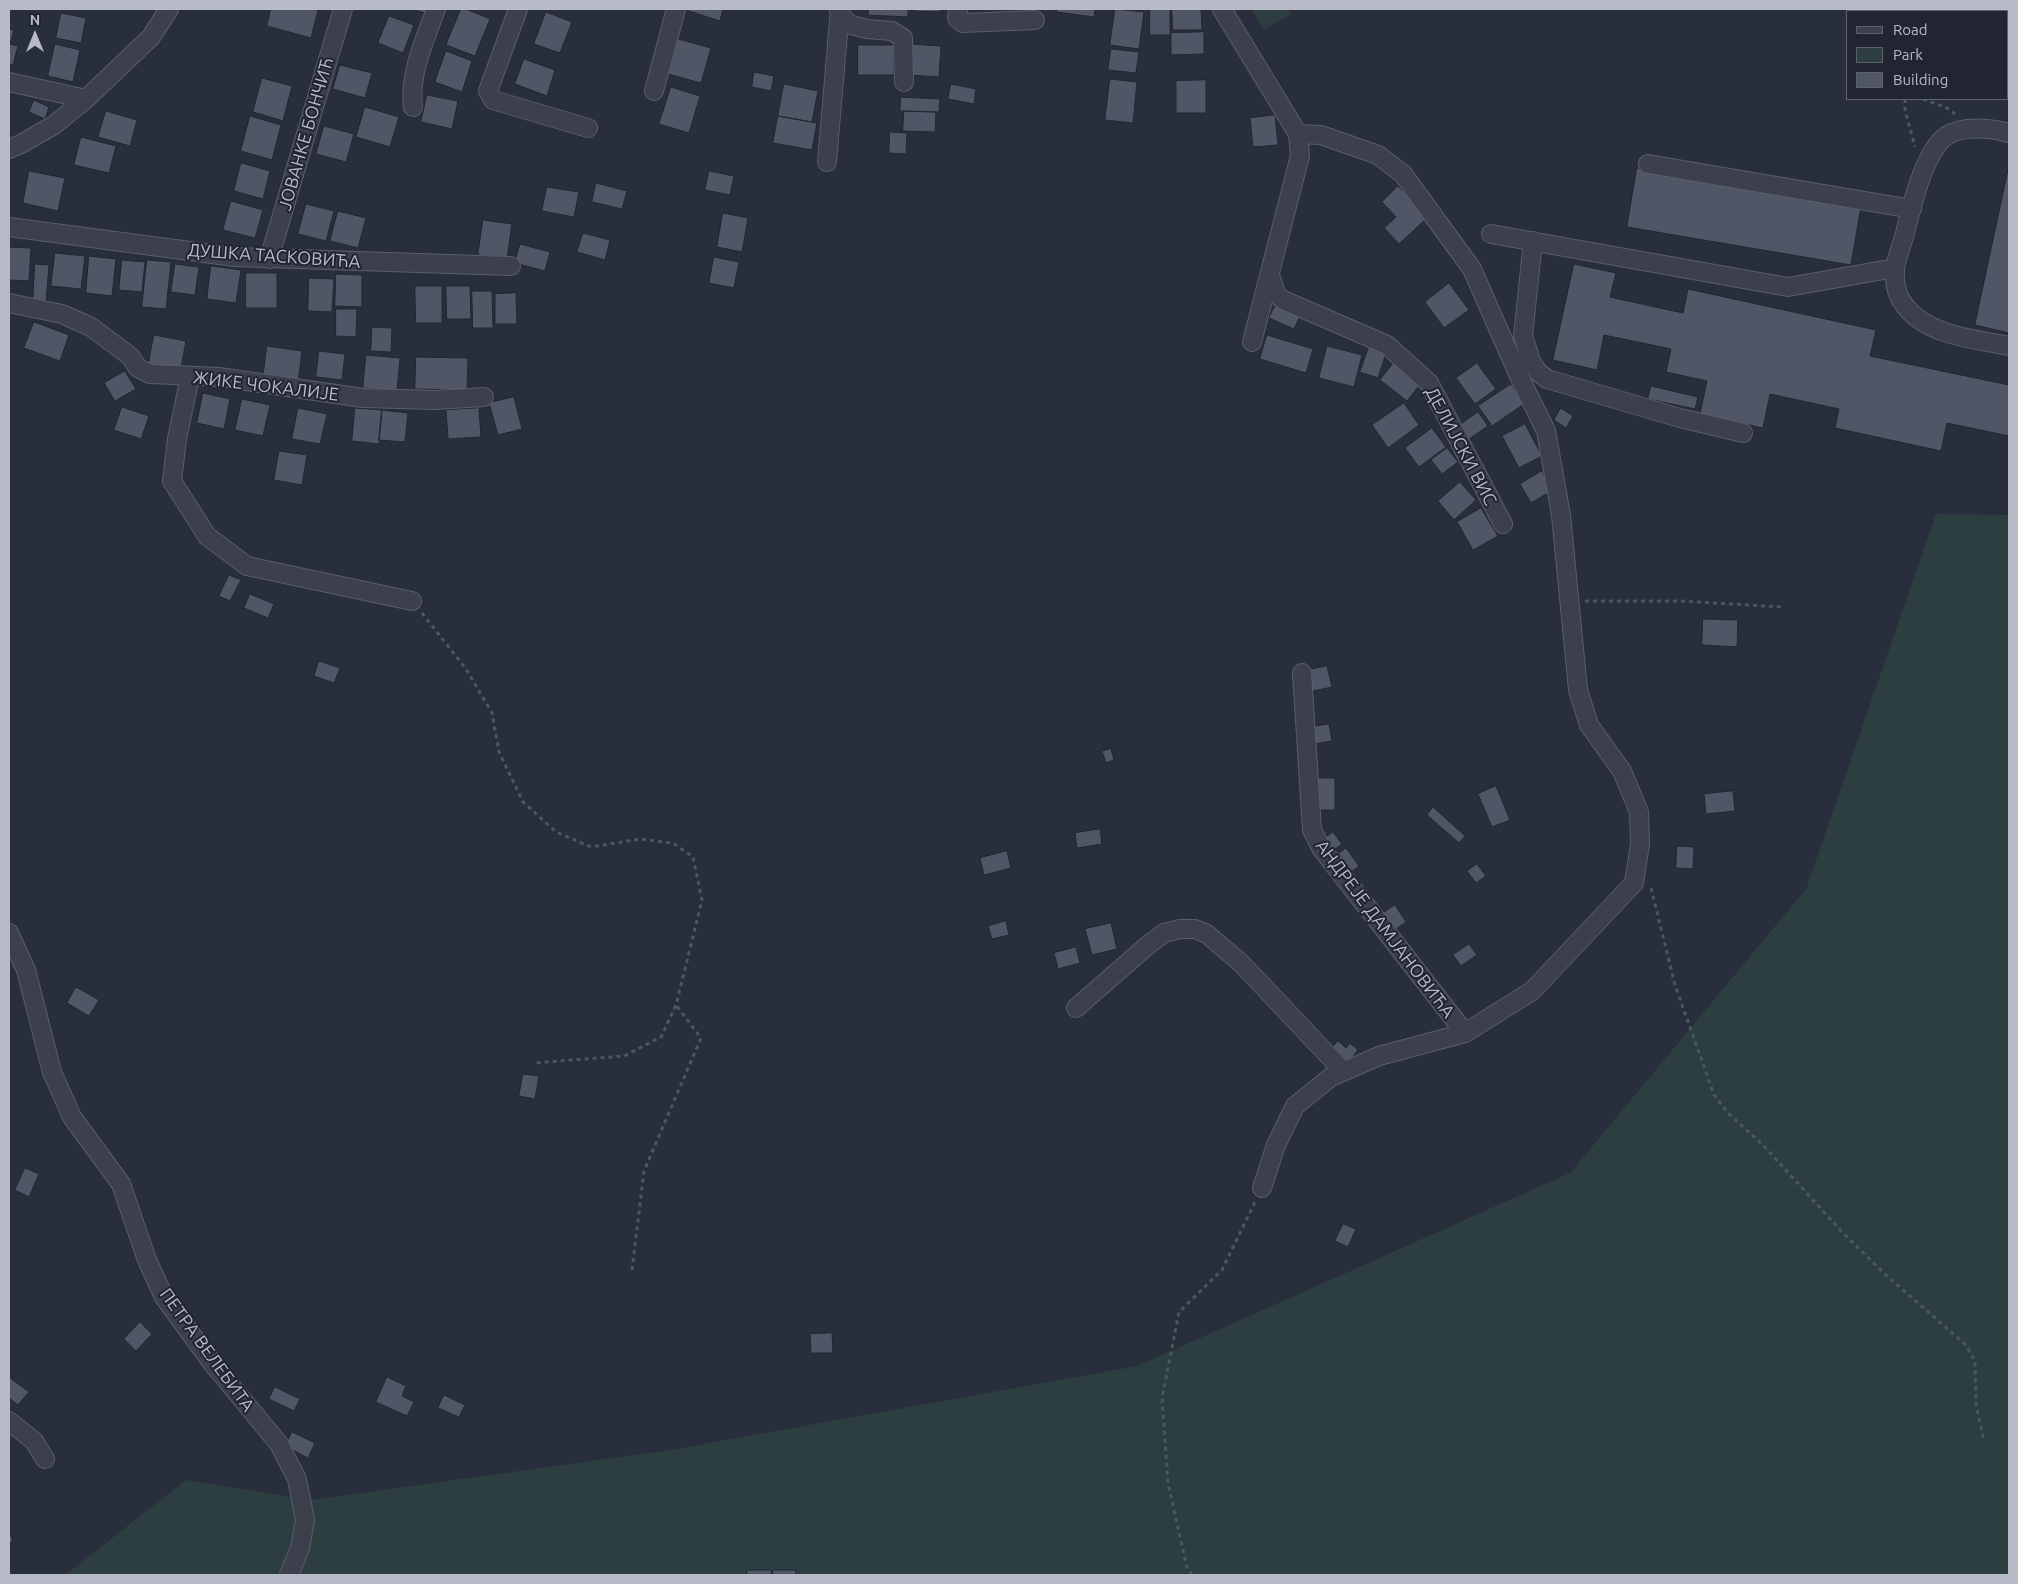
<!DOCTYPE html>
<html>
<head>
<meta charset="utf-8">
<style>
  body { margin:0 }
  #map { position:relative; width:2018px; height:1584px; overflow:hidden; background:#282e3b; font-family:Ubuntu,sans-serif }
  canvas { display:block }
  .frame { position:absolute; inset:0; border:10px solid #b7bbc7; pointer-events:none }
  .legend { position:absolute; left:1846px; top:10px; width:162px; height:90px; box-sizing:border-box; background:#202531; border:1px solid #5c616d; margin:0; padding:6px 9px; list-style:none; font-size:15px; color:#b7bbc7 }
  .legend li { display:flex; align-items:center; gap:10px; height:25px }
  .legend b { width:25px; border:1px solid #5c616d }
  .north { position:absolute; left:10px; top:10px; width:50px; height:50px; -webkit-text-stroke:4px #202531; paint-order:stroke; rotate:0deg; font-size:14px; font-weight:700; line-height:20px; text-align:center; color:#b7bbc7 }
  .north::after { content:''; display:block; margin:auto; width:18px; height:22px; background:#b7bbc7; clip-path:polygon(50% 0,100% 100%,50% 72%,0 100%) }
</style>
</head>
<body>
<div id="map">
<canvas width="2018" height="1584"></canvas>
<div class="frame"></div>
<ul class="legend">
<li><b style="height:6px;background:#3b404c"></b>Road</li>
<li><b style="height:14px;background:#2d3e41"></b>Park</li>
<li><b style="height:14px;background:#515666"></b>Building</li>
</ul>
<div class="north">N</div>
</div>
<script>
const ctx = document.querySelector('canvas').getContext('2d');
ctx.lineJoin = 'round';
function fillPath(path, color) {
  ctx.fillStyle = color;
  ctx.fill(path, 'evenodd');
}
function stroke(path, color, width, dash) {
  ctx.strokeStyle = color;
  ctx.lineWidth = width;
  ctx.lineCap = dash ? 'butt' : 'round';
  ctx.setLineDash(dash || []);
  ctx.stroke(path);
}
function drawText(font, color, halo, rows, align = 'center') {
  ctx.font = font + ' Ubuntu,sans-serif';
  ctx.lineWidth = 4;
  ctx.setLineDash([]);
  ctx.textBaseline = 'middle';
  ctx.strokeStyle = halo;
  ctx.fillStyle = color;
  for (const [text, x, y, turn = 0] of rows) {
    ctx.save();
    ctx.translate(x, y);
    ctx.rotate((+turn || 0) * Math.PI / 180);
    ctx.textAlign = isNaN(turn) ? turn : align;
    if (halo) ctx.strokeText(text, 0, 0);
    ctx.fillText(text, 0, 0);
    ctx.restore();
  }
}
const green = new Path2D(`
  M1251 9H1288L1291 14 1264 30Z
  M1936 514 2009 515V1575H65L186 1480 311 1500 670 1450 1137 1366 1570 1173 1806 889Z`);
const building = new Path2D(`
  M271 9H312L318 10 311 38 267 26Z
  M412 9H427L426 13Z
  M461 9H466L490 19 475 56 446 45Z
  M689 9H723L720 21 689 11Z
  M869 9H908V17L868 15Z
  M914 9H940V12L914 11Z
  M1057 9H1095L1094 17 1057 12Z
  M1115 9 1144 12 1139 49 1110 45Z
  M1150 9H1170V35H1150Z
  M1172 9H1201L1202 30H1173Z
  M546 12 572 22 560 53 534 44Z
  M61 13 86 18 81 43 56 38Z
  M389 16 414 25 403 53 378 43Z
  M9 29 14 30 10 44 18 46 13 65 9 64Z
  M1204 32V54L1171 55V33Z
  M678 39 711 48 701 83 668 74Z
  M55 44 80 50 73 82 48 76Z
  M911 44 941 46 939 77 909 75Z
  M858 45H894V75H858Z
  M1111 49 1139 52 1136 73 1108 70Z
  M446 51 472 61 462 92 435 82Z
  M524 59 555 70 547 96 515 84Z
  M340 65 372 73 365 98 333 89Z
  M754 72 774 76 771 91 752 87Z
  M262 78 292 86 283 121 253 112Z
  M1110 79 1137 82 1133 123 1105 120Z
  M1206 80V113H1176V81Z
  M784 84 818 91 812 122 778 116Z
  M951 84 976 89 974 104 948 99Z
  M671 87 700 96 689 133 659 124Z
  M427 95 458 101 452 129 421 122Z
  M901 97 940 99 939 112 900 111Z
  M34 100 49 107 45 119 29 112Z
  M365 107 399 117 390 147 356 137Z
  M106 111 137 120 130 146 98 137Z
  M904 111 936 112 935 132 903 131Z
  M1275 115 1278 145 1253 147 1250 118Z
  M250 116 281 125 272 160 241 151Z
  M778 116 817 123 812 150 773 143Z
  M324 126 354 134 346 162 316 154Z
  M890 132 907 133 906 154 889 153Z
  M81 137 116 146 109 173 74 165Z
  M241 163 270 171 263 199 234 191Z
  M1637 168 1861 206 1851 265 1627 227Z
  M29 171 65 178 58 211 23 203Z
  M709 171 734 176 730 195 705 190Z
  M2008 171H2009V333L1975 325Z
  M596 183 627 191 622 209 592 202Z
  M1398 186 1428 217 1399 244 1384 228 1396 217 1382 202Z
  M547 187 579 192 574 217 542 211Z
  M231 201 263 210 255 238 223 230Z
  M306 204 334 211 326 241 298 234Z
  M338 211 366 218 358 248 330 241Z
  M723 213 748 218 742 252 717 247Z
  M483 220 512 224 507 258 478 255Z
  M583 233 610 240 605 260 577 252Z
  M520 244 550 252 545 271 515 263Z
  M9 247 31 248 29 281 9 280Z
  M55 253 85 256 81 289 51 286Z
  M89 256 116 259 112 296 86 293Z
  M714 257 739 262 734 288 709 283Z
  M122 260 145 262 142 292 119 290Z
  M147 260 171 262 166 309 142 307Z
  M35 264 49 265 46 302 33 301Z
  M175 264 199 267 195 295 171 292Z
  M1574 264 1616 273 1610 297 1683 313 1688 289 1876 330 1870 356 2009 385V436L1947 423 1941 451 1835 428 1839 409 1770 394 1763 428 1700 414 1707 381 1666 372 1671 349 1604 335 1597 370 1553 360Z
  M211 266 241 270 236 303 207 299Z
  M246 273H277V308H246Z
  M336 274 362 275V307L335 306Z
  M309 278 334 279 332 312 308 311Z
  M1449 283 1469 310 1444 328 1425 302Z
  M415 286H442V323H416Z
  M446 286H470L471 319H447Z
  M472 291H492L493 328H473Z
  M516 293 517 324H495V294Z
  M1276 304 1301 314 1294 329 1269 318Z
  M336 309H357L356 337 336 336Z
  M34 322 69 335 60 361 24 348Z
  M372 327 392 328 391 352 371 351Z
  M154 335 186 341 180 373 148 367Z
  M1267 335 1313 349 1306 373 1260 359Z
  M1371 341 1388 347 1378 378 1360 372Z
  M267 346 302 351 298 383 263 378Z
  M1327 346 1362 355 1354 387 1319 378Z
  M319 351 345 354 342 380 316 377Z
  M366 355 400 358 397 391 363 388Z
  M416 357 468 358 467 390 415 389Z
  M1395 361 1422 382 1407 401 1380 380Z
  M1477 363 1496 389 1475 404 1456 378Z
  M125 371 136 389 115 401 104 383Z
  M1511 384 1524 404 1492 426 1478 406Z
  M1651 386 1698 397 1695 409 1648 399Z
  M203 393 230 399 224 429 197 423Z
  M514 397 522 429 498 435 489 403Z
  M242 399 270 405 263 436 235 430Z
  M1404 403 1419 425 1388 448 1372 425Z
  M122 407 149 416 141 439 114 430Z
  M298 408 327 414 320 444 292 439Z
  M355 408 382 410 379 444 352 441Z
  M479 408 481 437 448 439 446 410Z
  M1561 408 1573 416 1566 428 1554 420Z
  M382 410 408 413 405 442 379 440Z
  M1478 412 1488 426 1469 439 1460 425Z
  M1525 424 1542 456 1519 468 1502 436Z
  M1432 428 1446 447 1419 467 1405 448Z
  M1447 448 1458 462 1442 474 1431 460Z
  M279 451 307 455 302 485 274 480Z
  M1542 471 1553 490 1531 503 1520 484Z
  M1460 482 1476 500 1454 520 1438 501Z
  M1481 508 1498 536 1473 550 1457 522Z
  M229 575 241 580 230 601 219 596Z
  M250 594 274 604 268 618 244 608Z
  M1703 619 1738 620 1737 647 1702 645Z
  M319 661 340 668 334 683 314 676Z
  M1327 666 1332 687 1308 692 1303 671Z
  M1329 724 1332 741 1314 744 1311 727Z
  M1111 749 1114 760 1106 763 1102 751Z
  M1313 778H1335V810H1313Z
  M1496 786 1510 820 1492 827 1478 794Z
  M1733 791 1735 811 1706 814 1704 794Z
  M1433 807 1465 836 1459 843 1427 815Z
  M1100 829 1102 844 1077 848 1075 833Z
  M1333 832 1342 844 1330 853 1321 841Z
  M1677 846 1694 847 1693 869 1676 868Z
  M1346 848 1359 866 1346 876 1332 858Z
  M1007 851 1011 868 984 875 980 858Z
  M1477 864 1486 876 1476 883 1467 871Z
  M1395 905 1406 922 1392 932 1381 914Z
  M1006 921 1009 935 992 939 988 926Z
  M1111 923 1117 949 1092 955 1085 929Z
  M1469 944 1477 955 1461 966 1453 955Z
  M1076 947 1080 963 1058 969 1054 953Z
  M76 987 99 1000 89 1016 67 1003Z
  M1338 1041 1346 1048 1350 1043 1358 1050 1348 1063 1331 1049Z
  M523 1074 539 1076 535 1099 519 1096Z
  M25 1168 39 1174 29 1197 15 1190Z
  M1343 1224 1356 1229 1348 1247 1335 1241Z
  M140 1322 152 1334 136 1351 124 1339Z
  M832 1333 833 1353H811L810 1334Z
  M9 1377 29 1392 18 1405 9 1398Z
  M387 1377 406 1386 402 1396 414 1402 407 1416 376 1402Z
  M275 1387 300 1399 294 1411 269 1399Z
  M444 1395 465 1405 459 1417 438 1408Z
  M292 1432 315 1443 308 1458 285 1446Z
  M9 1532 13 1541 9 1543Z
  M747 1570H771V1575H747Z
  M773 1570H796V1575H773Z`);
const path = new Path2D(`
  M1917 11V9
  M1905 99V110L1915 147
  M1923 99 1947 108 1955 114
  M1585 601H1679L1784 607
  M422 613 466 669 492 713 499 752 523 802 556 832 591 847 640 839 673 843 693 857 702 900 676 1005 661 1037 624 1056 533 1063
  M1651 888 1675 985 1714 1095 1728 1113 1763 1145 1842 1232 1886 1275 1965 1344 1975 1361 1976 1405 1984 1441
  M632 1270 644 1171 701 1038 676 1005
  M1192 1575 1187 1568 1168 1483 1162 1398 1179 1312 1222 1270 1255 1202`);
const minor = new Path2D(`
  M518 9 488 91 493 100 588 128
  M958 9 957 18 963 23 1035 20
  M1222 9 1298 134 1300 156 1252 342
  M839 12 848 24 867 29 892 31 903 38 904 82
  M9 82 86 99
  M654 91 676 9
  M413 107C409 73 425 40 436 9
  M2009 133C1991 128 1963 125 1946 136 1923 153 1911 210 1904 237 1901 247 1896 259 1895 270 1894 283 1897 296 1905 306 1928 336 1975 339 2009 346
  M9 149 21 144 54 125 86 99 151 37 169 9
  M827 162 840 9
  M1648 164 1912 209
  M9 227 235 257 511 266
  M1491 234 1788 287 1895 268
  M1533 241 1523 336 1531 361 1538 372 1547 379 1680 418 1743 433
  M269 259 343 9
  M1270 275 1276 294 1283 300 1387 345 1429 383 1503 524
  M9 303 62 314 91 327 130 356 138 368 150 374 219 377 363 398 435 400 484 397
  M190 377 177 439 172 481 207 536 247 566 412 601
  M1302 673 1312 830 1321 848 1465 1033
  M9 933 26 970 52 1072 72 1117 121 1184 147 1260 164 1297 213 1364 279 1444 297 1479 305 1520 300 1548 289 1575
  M1076 1008 1148 945 1164 933 1180 929H1195L1207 934 1242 964 1343 1071
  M1262 1188 1276 1145 1295 1106 1331 1077 1379 1056 1465 1033 1532 991 1634 883 1640 844 1639 812 1622 771 1589 725 1578 690 1561 515 1546 431 1519 376 1472 269 1403 174 1378 155 1321 135 1298 134
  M9 1421 34 1441 45 1459`);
const streetNames = [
  ["ЈОВАНКЕ БОНЧИЋ",306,134,-74],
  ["ДУШКА ТАСКОВИЋА",274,256,4],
  ["ЖИКЕ ЧОКАЛИЈЕ",266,386,7],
  ["ДЕЛИЈСКИ ВИС",1461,446,62],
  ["АНДРЕЈЕ ДАМЈАНОВИЋА",1385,929,53],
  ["ПЕТРА ВЕЛЕБИТА",207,1350,54]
];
fillPath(green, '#2d3e41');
fillPath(building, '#515666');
stroke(building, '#222733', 1);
stroke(minor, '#595e6a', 20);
stroke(path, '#4b595e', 3, [4, 4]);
stroke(minor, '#3b404c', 18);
drawText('18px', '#b7bbc7', '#202531', streetNames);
</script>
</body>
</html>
